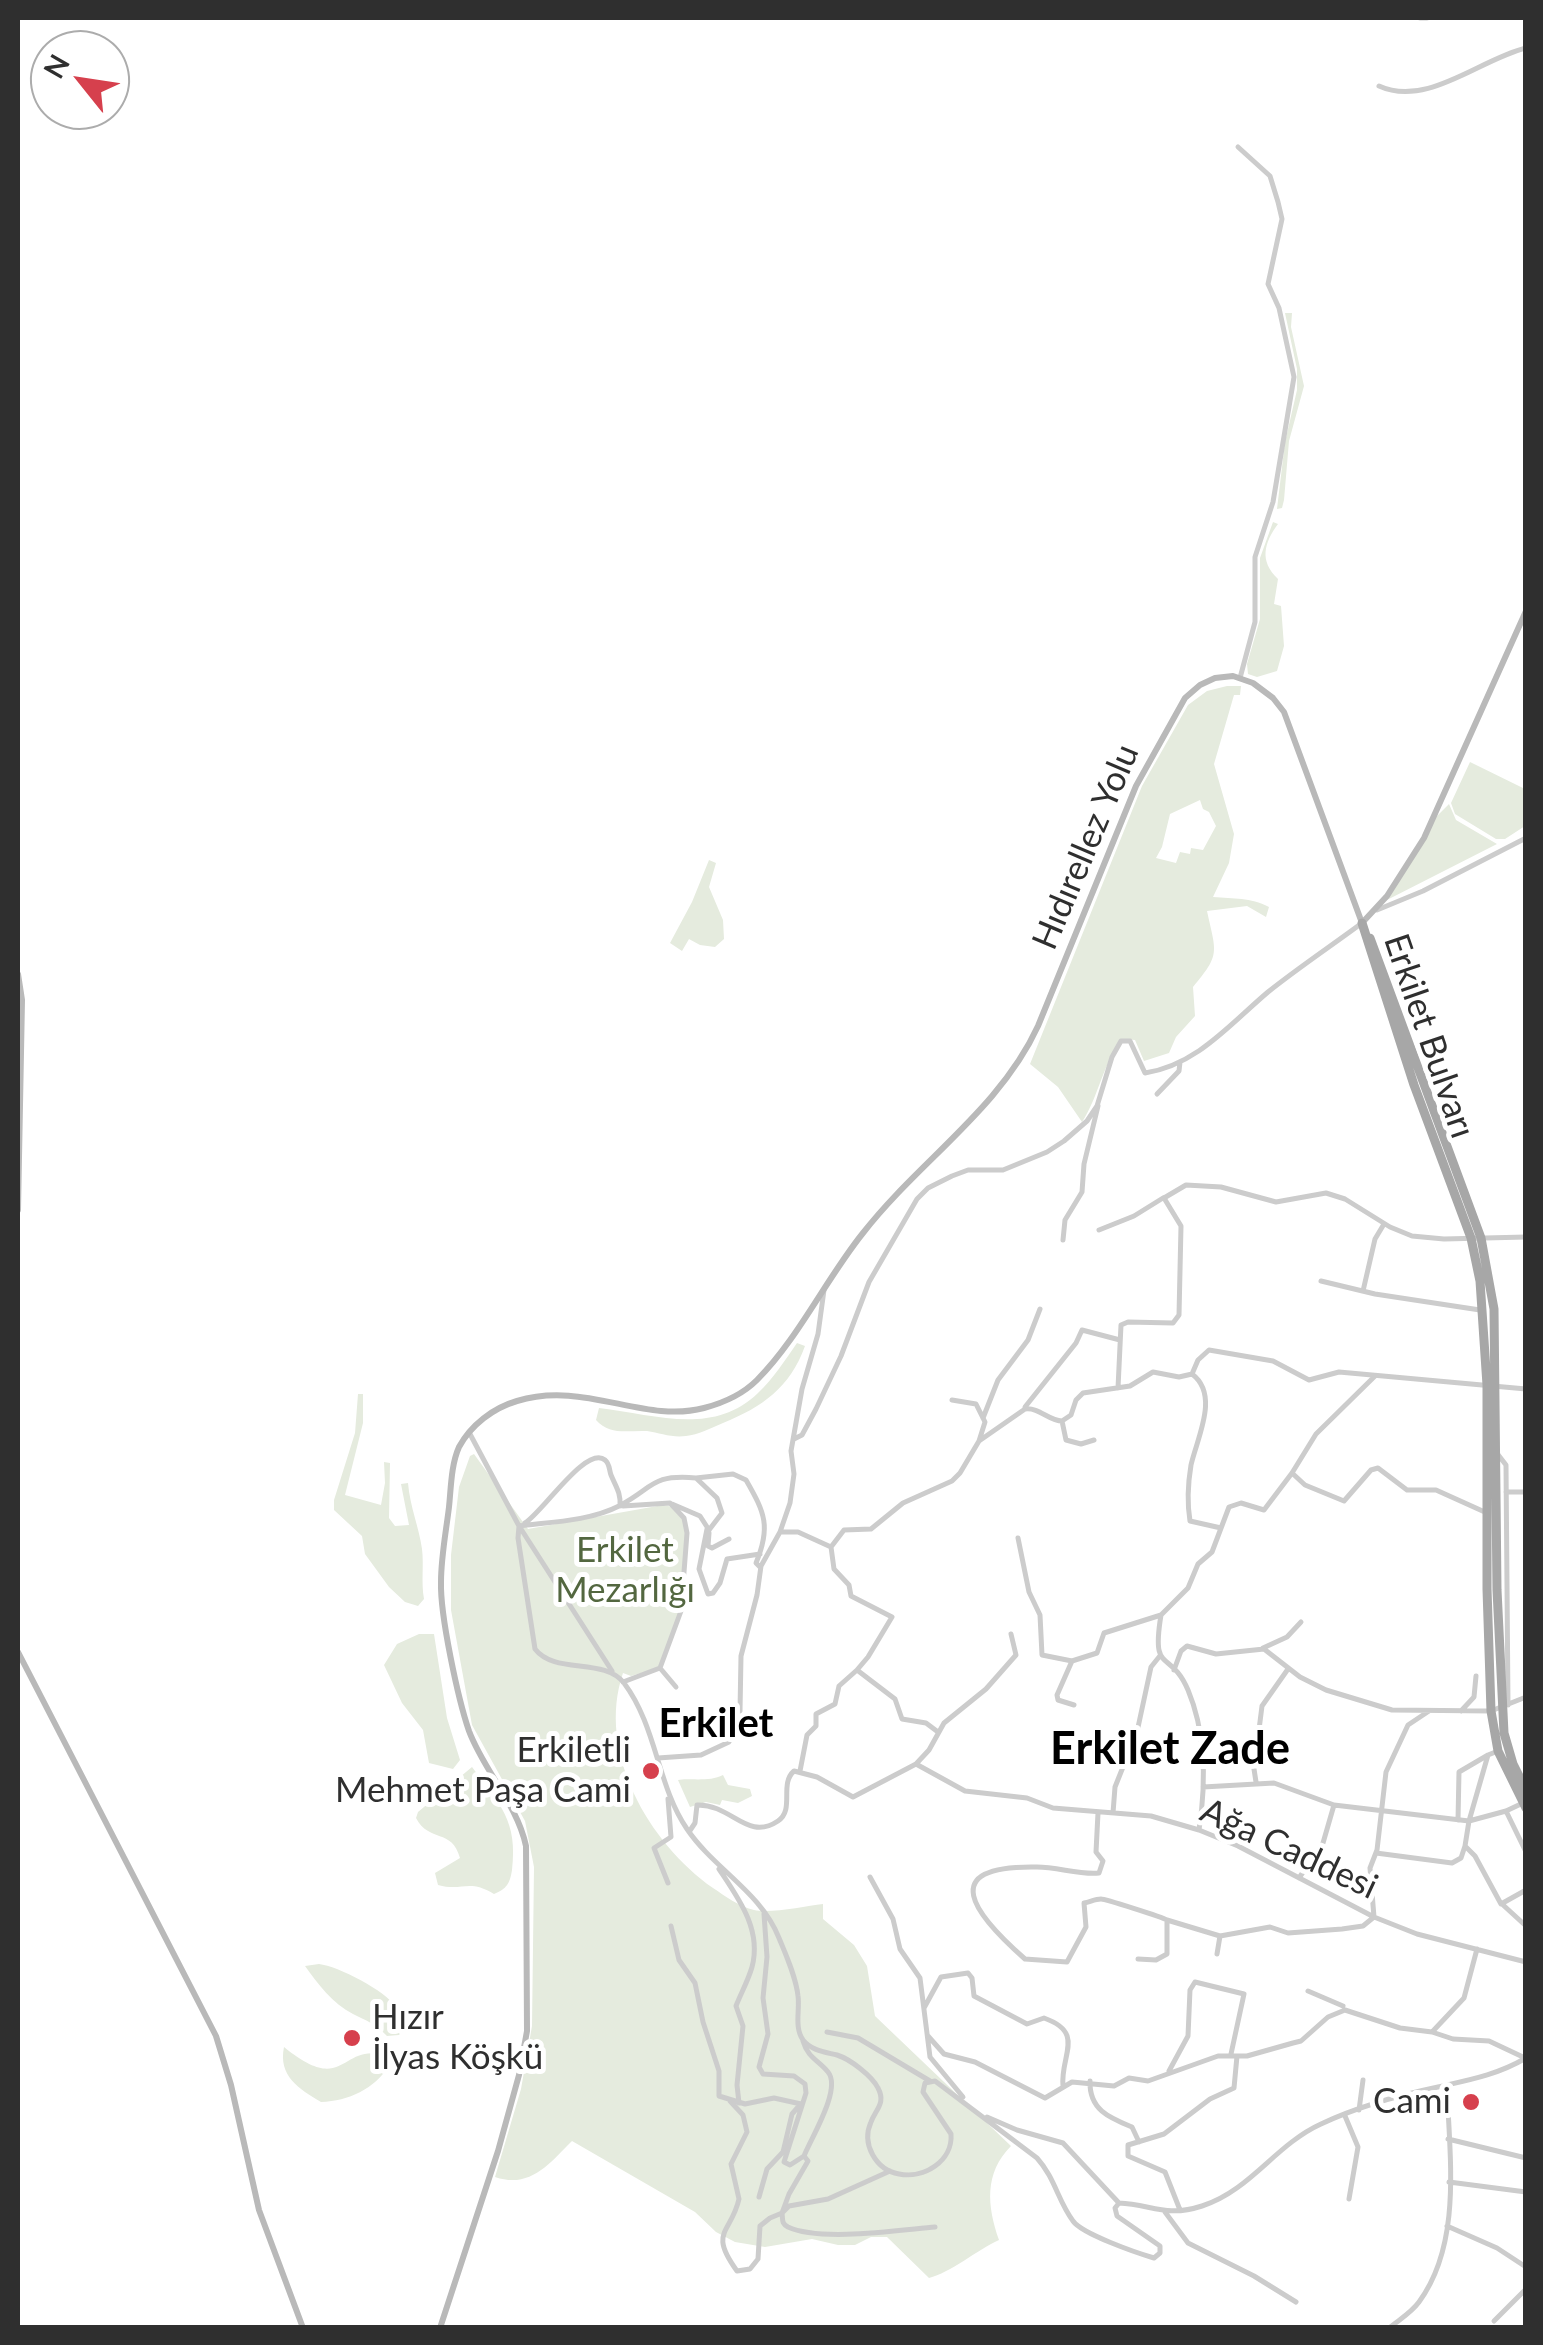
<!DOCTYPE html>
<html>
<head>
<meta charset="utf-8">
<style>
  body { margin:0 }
  #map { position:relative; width:1543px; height:2345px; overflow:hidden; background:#fff; font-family:Lato,sans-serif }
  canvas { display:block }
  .frame { position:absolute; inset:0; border:20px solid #2f2f2f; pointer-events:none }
  .north { position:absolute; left:30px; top:30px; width:100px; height:100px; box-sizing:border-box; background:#fff; border:2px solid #acacac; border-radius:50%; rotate:300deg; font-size:28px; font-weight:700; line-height:40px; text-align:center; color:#2f2f2f }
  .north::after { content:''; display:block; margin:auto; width:35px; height:45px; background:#d6404d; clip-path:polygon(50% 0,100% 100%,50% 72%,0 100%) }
</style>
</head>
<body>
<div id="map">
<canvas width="1543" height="2345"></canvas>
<div class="frame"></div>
<div class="north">N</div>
</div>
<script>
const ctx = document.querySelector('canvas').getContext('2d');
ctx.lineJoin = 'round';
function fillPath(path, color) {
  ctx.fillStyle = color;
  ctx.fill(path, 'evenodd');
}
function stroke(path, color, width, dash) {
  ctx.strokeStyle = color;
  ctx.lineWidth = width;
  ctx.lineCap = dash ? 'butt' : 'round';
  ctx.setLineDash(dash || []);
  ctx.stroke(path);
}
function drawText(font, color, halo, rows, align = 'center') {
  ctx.font = font + ' Lato,sans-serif';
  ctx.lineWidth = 10;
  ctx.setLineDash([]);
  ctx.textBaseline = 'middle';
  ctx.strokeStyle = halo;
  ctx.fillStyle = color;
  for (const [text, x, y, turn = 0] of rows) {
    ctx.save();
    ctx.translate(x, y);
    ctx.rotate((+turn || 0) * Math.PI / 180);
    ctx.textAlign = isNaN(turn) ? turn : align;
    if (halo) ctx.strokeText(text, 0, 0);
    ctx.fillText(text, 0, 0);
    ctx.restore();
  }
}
const green = new Path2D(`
  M1285 313H1292L1291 327 1304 386 1289 441 1284 500 1282 508 1277 509 1285 442 1297 390V369Z
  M1273 522 1278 524C1264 543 1259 561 1278 579L1274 604 1281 606 1284 646 1277 671 1257 677 1248 674 1247 664 1260 619V558Z
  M1227 686H1241L1240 695H1234L1214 764 1234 834 1229 863 1213 897C1234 899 1250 897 1269 907L1266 917 1247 906 1207 911C1216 953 1221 954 1193 987L1195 1016 1176 1037 1169 1053 1144 1061 1135 1040 1124 1039C1103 1060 1099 1097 1082 1122L1058 1087 1030 1064 1142 786 1188 705 1207 691ZM1200 800 1203 809 1209 812 1216 826 1203 850 1191 848 1190 854 1180 852 1176 863 1156 858 1162 847 1170 814Z
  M1470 762 1525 789V826L1505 839H1496L1455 814 1451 803Z
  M1449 804 1456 820 1497 844 1383 902 1434 819Z
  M709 860 716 863 709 887 723 920 724 939 715 947 700 945 689 939 682 951 670 943 692 902Z
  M797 1343 805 1346C790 1388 762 1407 723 1423 711 1428 698 1435 686 1436 672 1438 660 1433 647 1431 628 1430 610 1436 596 1420L599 1408C654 1414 712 1437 758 1393 774 1378 785 1360 797 1343Z
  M358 1394H363V1423L345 1495 381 1505 385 1483 384 1462 390 1463 389 1518 395 1526 409 1525 401 1484 408 1483C410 1507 419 1527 422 1549 424 1565 421 1582 424 1599L418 1606 405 1602 389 1587 365 1554 362 1536 334 1510V1500L355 1433Z
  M474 1454 528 1529 663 1505 678 1508 687 1522 682 1607 658 1668 631 1676 623 1673C596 1752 649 1843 713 1888 725 1896 740 1907 754 1910 770 1914 805 1906 823 1904V1919L854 1945 867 1966 875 2016 1011 2146C984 2173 987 2206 999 2240 977 2250 950 2273 929 2278L887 2237H871L855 2245H838L812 2239 765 2247 735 2242 716 2232 695 2212 572 2141C549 2164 530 2189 495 2177L521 2089 532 2026 534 1867 525 1821 472 1725 451 1610V1555L459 1487 470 1456Z
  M419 1634H434L447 1718 460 1760 453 1769 429 1763 423 1730 402 1703 384 1665 397 1644Z
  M472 1767C500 1804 518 1821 512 1870 510 1883 507 1889 494 1894 468 1878 463 1892 438 1885L435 1873 460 1858C452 1828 429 1843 416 1818L418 1812Z
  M723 1775 728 1785 750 1789 752 1796 738 1803 722 1800 720 1805 706 1802 690 1807 678 1780C693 1778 710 1782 723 1775Z
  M319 1964C338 1966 386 1991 396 2007 400 2015 401 2022 402 2031L399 2035 387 2036C376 2024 367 2021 353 2014 333 2004 317 1983 305 1966Z
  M284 2047C345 2097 340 2043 384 2055L389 2066C374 2089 349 2101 321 2102 299 2089 278 2076 284 2047Z`);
const street = new Path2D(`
  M1420 18H1427
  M1379 86C1427 108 1480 59 1526 48
  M1238 147 1270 176 1278 202 1282 219 1268 284 1279 308 1294 377 1273 502 1255 557V622L1240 678
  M1377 910 1423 891 1526 838
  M1157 1094 1179 1071 1180 1062
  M1099 1230 1134 1216 1163 1198
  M1063 1240 1065 1220 1082 1192 1084 1164 1098 1106
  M1321 1281 1375 1294 1480 1310
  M1363 1291 1375 1239 1384 1224
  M1192 1374 1198 1360 1209 1350 1273 1361 1309 1380 1339 1372 1526 1389
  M1192 1374C1220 1395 1197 1438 1191 1465 1188 1483 1187 1503 1190 1521L1221 1528
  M1118 1388 1121 1325 1128 1322 1173 1323 1179 1315 1181 1226 1164 1198 1186 1185 1221 1187 1276 1202 1326 1193 1345 1199 1390 1227 1412 1236 1444 1239 1526 1237
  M952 1400 976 1404 985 1422 979 1441
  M1025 1407 1076 1343 1082 1330 1120 1340
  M983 1418 998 1380 1028 1340 1040 1309
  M1062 1421 1066 1440 1081 1444 1094 1440
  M470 1434 519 1526 518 1538 535 1649C555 1675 604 1657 624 1683 657 1727 657 1785 687 1829 714 1869 761 1892 779 1938 786 1955 796 1977 798 1996 800 2010 794 2027 803 2040 812 2051 825 2052 837 2055 850 2059 872 2076 878 2088 886 2103 876 2109 871 2122 861 2144 876 2170 899 2174 924 2179 953 2161 951 2134L923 2092 925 2083 935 2081 1037 2158C1055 2178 1058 2201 1073 2221 1082 2234 1137 2253 1154 2258L1160 2253V2246L1117 2216 1115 2208 1119 2203C1151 2204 1165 2218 1202 2206 1251 2190 1275 2145 1321 2124 1357 2107 1400 2095 1438 2087 1469 2080 1497 2075 1526 2058
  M794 1439 802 1435 816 1409 841 1356 869 1282 917 1199 928 1188 952 1176 968 1170H1003L1047 1152 1064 1141 1087 1121 1097 1106 1112 1057 1121 1041H1130L1145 1073C1197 1065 1230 1024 1268 992 1298 968 1331 946 1362 923
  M1496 1452 1506 1465 1508 1705
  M1292 1473 1305 1485 1344 1501 1371 1470 1378 1468 1407 1490H1436L1487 1513
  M696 1478 733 1474 746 1480C765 1513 771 1527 756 1563L760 1567
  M1506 1492H1526
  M525 1523C543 1512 586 1445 605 1460 610 1464 609 1470 611 1475 616 1487 621 1493 620 1506
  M519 1526C551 1522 590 1521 619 1506 654 1488 650 1474 696 1478L717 1498 722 1513 709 1530 700 1516 672 1504
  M521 1529 612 1671
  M707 1529 699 1569 708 1594 713 1593 720 1583 727 1559 760 1554
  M780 1532H798L831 1547 834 1569 849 1585 851 1596 892 1617 868 1657 857 1670 895 1699 902 1719 926 1723 938 1732
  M709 1533 708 1546 712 1548 729 1539
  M1018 1538 1029 1592 1040 1615 1042 1655 1072 1661
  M831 1547 844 1530 871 1529 903 1503 952 1481 960 1473 979 1441 1025 1409C1039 1407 1049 1421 1062 1421L1071 1415 1076 1400 1083 1393 1130 1386 1153 1372 1179 1377 1192 1374
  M1161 1615C1151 1676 1170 1648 1188 1690 1206 1733 1206 1784 1199 1830
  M1263 1648 1287 1637 1301 1622
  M660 1668 676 1687
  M1174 1670 1181 1651 1187 1646 1216 1654 1264 1649 1300 1677 1326 1690 1392 1710 1491 1711 1526 1697
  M623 1682 660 1668 681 1611 687 1533 684 1518 670 1503 623 1506
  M1074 1705 1058 1700 1057 1695 1072 1661 1097 1653 1104 1633 1161 1615 1188 1588 1198 1564 1212 1552 1229 1507 1241 1503 1264 1510 1292 1473 1316 1434 1375 1376
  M1461 1711 1474 1697 1476 1676
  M1498 1751 1488 1755 1469 1821 1465 1846 1475 1856 1501 1904 1526 1890
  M658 1758 701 1755 729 1742 740 1711 741 1656 757 1595 761 1566 780 1532 790 1503 794 1474 791 1451 802 1389 818 1334 824 1290
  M916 1764 965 1791 1027 1798 1053 1808 1151 1816 1199 1830 1238 1846 1374 1917 1417 1934 1526 1962
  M800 1771 807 1735 816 1726V1714L835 1704 839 1686 857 1670
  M1256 1782 1254 1769 1262 1706 1288 1669
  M1203 1787 1274 1783 1334 1805
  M668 1799 671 1837 654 1848 668 1883
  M1506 1811 1526 1852
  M1098 1813 1096 1852 1103 1861 1099 1873C1079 1875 1058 1867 1037 1867 934 1865 975 1915 1025 1959L1067 1962 1086 1927 1084 1903C1090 1902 1095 1899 1101 1899 1105 1899 1162 1917 1167 1920
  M1113 1813 1115 1787 1137 1732 1151 1667 1159 1657
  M1458 1820 1459 1772 1488 1755
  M689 1832 695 1823 697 1805C732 1804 747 1842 778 1821 795 1810 779 1784 794 1771L817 1777 853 1797 916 1764 929 1750 944 1723 986 1689 1016 1655 1011 1634
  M1376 1853 1452 1863 1461 1858 1465 1846
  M719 1869C739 1899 762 1930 752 1967 748 1981 741 1993 736 2006L743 2026 737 2085 739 2103
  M870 1877 893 1919 900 1949 920 1978 930 2057 963 2097
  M1299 1878 1323 1843 1334 1805 1469 1821 1506 1811 1523 1803
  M1502 1904 1526 1926
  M671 1926 679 1960 695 1983 703 2022 719 2071V2096L745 2104 774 2098 801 2104
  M1217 1954 1220 1936
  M1138 1959 1156 1960 1167 1954V1920L1220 1936 1270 1927 1288 1933 1342 1929 1363 1926 1374 1917 1370 1868 1377 1850 1386 1772 1408 1725 1429 1711
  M1308 1991 1343 2006
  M924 2008 941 1977 968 1973 972 1978 974 1996 1027 2024 1044 2018C1086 2033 1060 2055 1063 2086
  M1433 2031 1464 1998 1477 1949
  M827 2032 858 2038 930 2081
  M928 2036 944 2054 975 2062 1045 2098 1072 2082 1114 2086 1129 2078 1148 2081 1218 2056H1247L1293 2043 1301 2041 1328 2017 1345 2010 1400 2028 1432 2032 1453 2039 1489 2041 1523 2057
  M803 2041C808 2058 818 2060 828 2072 842 2089 811 2138 804 2156
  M1169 2071 1188 2036 1190 1990 1195 1982 1244 1994 1231 2054
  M1090 2081C1089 2110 1110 2118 1132 2127L1139 2142
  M730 2101 743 2115 747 2132 731 2164 739 2199C731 2234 708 2231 737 2271L750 2269 758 2259 760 2226 770 2218 782 2213 789 2194 808 2161 804 2156 790 2165 784 2162 806 2093 805 2084 794 2076 763 2074 759 2067 768 2034 763 1998 767 1957 764 1914
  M1359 2110 1363 2080
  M1345 2116 1358 2147 1349 2199
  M987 2117 1017 2130 1063 2143 1119 2203
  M1448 2139 1526 2158
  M890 2171 828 2199 789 2206 782 2213C783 2220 781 2223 788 2227 820 2242 900 2230 935 2227
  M1449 2182 1526 2192
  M759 2197 767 2169 783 2152 792 2114 799 2106
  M1180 2210 1165 2172 1128 2156V2145L1164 2134 1210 2099 1234 2088 1237 2056
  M1165 2212 1188 2243 1254 2276 1296 2302
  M1447 2226 1497 2248 1526 2267
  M1494 2321 1526 2289
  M1389 2328C1400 2319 1411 2313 1419 2302 1463 2242 1449 2155 1447 2085`);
const secondary = new Path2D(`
  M18 974 22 1000 18 1210
  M18 1652 216 2036 231 2085 259 2210 303 2328
  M440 2328 498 2151 519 2075 527 2031 526 1846C517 1804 484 1771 469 1731 458 1699 440 1615 441 1582 441 1557 446 1532 449 1507 451 1488 451 1465 459 1447 471 1425 493 1408 517 1401 584 1380 644 1424 704 1408 723 1403 742 1395 757 1380 798 1339 826 1279 863 1233 919 1161 1000 1109 1038 1026L1136 786 1185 698 1200 685 1215 678 1233 676 1253 683 1273 698 1284 712 1362 923 1387 896 1424 838 1526 611`);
const primary = new Path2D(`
  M1362 923 1414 1085 1471 1238 1480 1281 1487 1385V1589L1491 1711 1498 1751 1526 1808
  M1370 938 1481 1238 1494 1309 1497 1590 1504 1733 1513 1764 1526 1790`);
const markers = [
  [651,1771,10,"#d6404d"],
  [352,2038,10,"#d6404d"],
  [1471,2102,10,"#d6404d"]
];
const streetNames = [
  ["Hıdırellez Yolu",1086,847,-67],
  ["Erkilet Bulvarı",1429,1036,71],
  ["Ağa Caddesi",1289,1849,25]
];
const parkNames = [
  ["Erkilet",625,1551],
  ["Mezarlığı",625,1591]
];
const poiNames = [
  ["Erkiletli",631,1751],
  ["Mehmet Paşa Cami",631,1791],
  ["Hızır",372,2018,"left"],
  ["İlyas Köşkü",372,2058,"left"],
  ["Cami",1451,2102]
];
const quarterNames = [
  ["Erkilet",716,1724]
];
const districtNames = [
  ["Erkilet Zade",1170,1749]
];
fillPath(green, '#e5ebde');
stroke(street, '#ccc', 5);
stroke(secondary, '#b9b9b9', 6);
stroke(primary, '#a7a7a7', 9);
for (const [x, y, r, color] of markers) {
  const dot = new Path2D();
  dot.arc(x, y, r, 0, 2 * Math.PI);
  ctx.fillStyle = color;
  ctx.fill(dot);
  stroke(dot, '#fff', 4);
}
drawText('35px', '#2f2f2f', '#fff', streetNames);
drawText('35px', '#536740', '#fff', parkNames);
drawText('35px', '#2f2f2f', '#fff', poiNames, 'right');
drawText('bold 40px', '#000', '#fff', quarterNames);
drawText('bold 45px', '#000', '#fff', districtNames);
</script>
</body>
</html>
